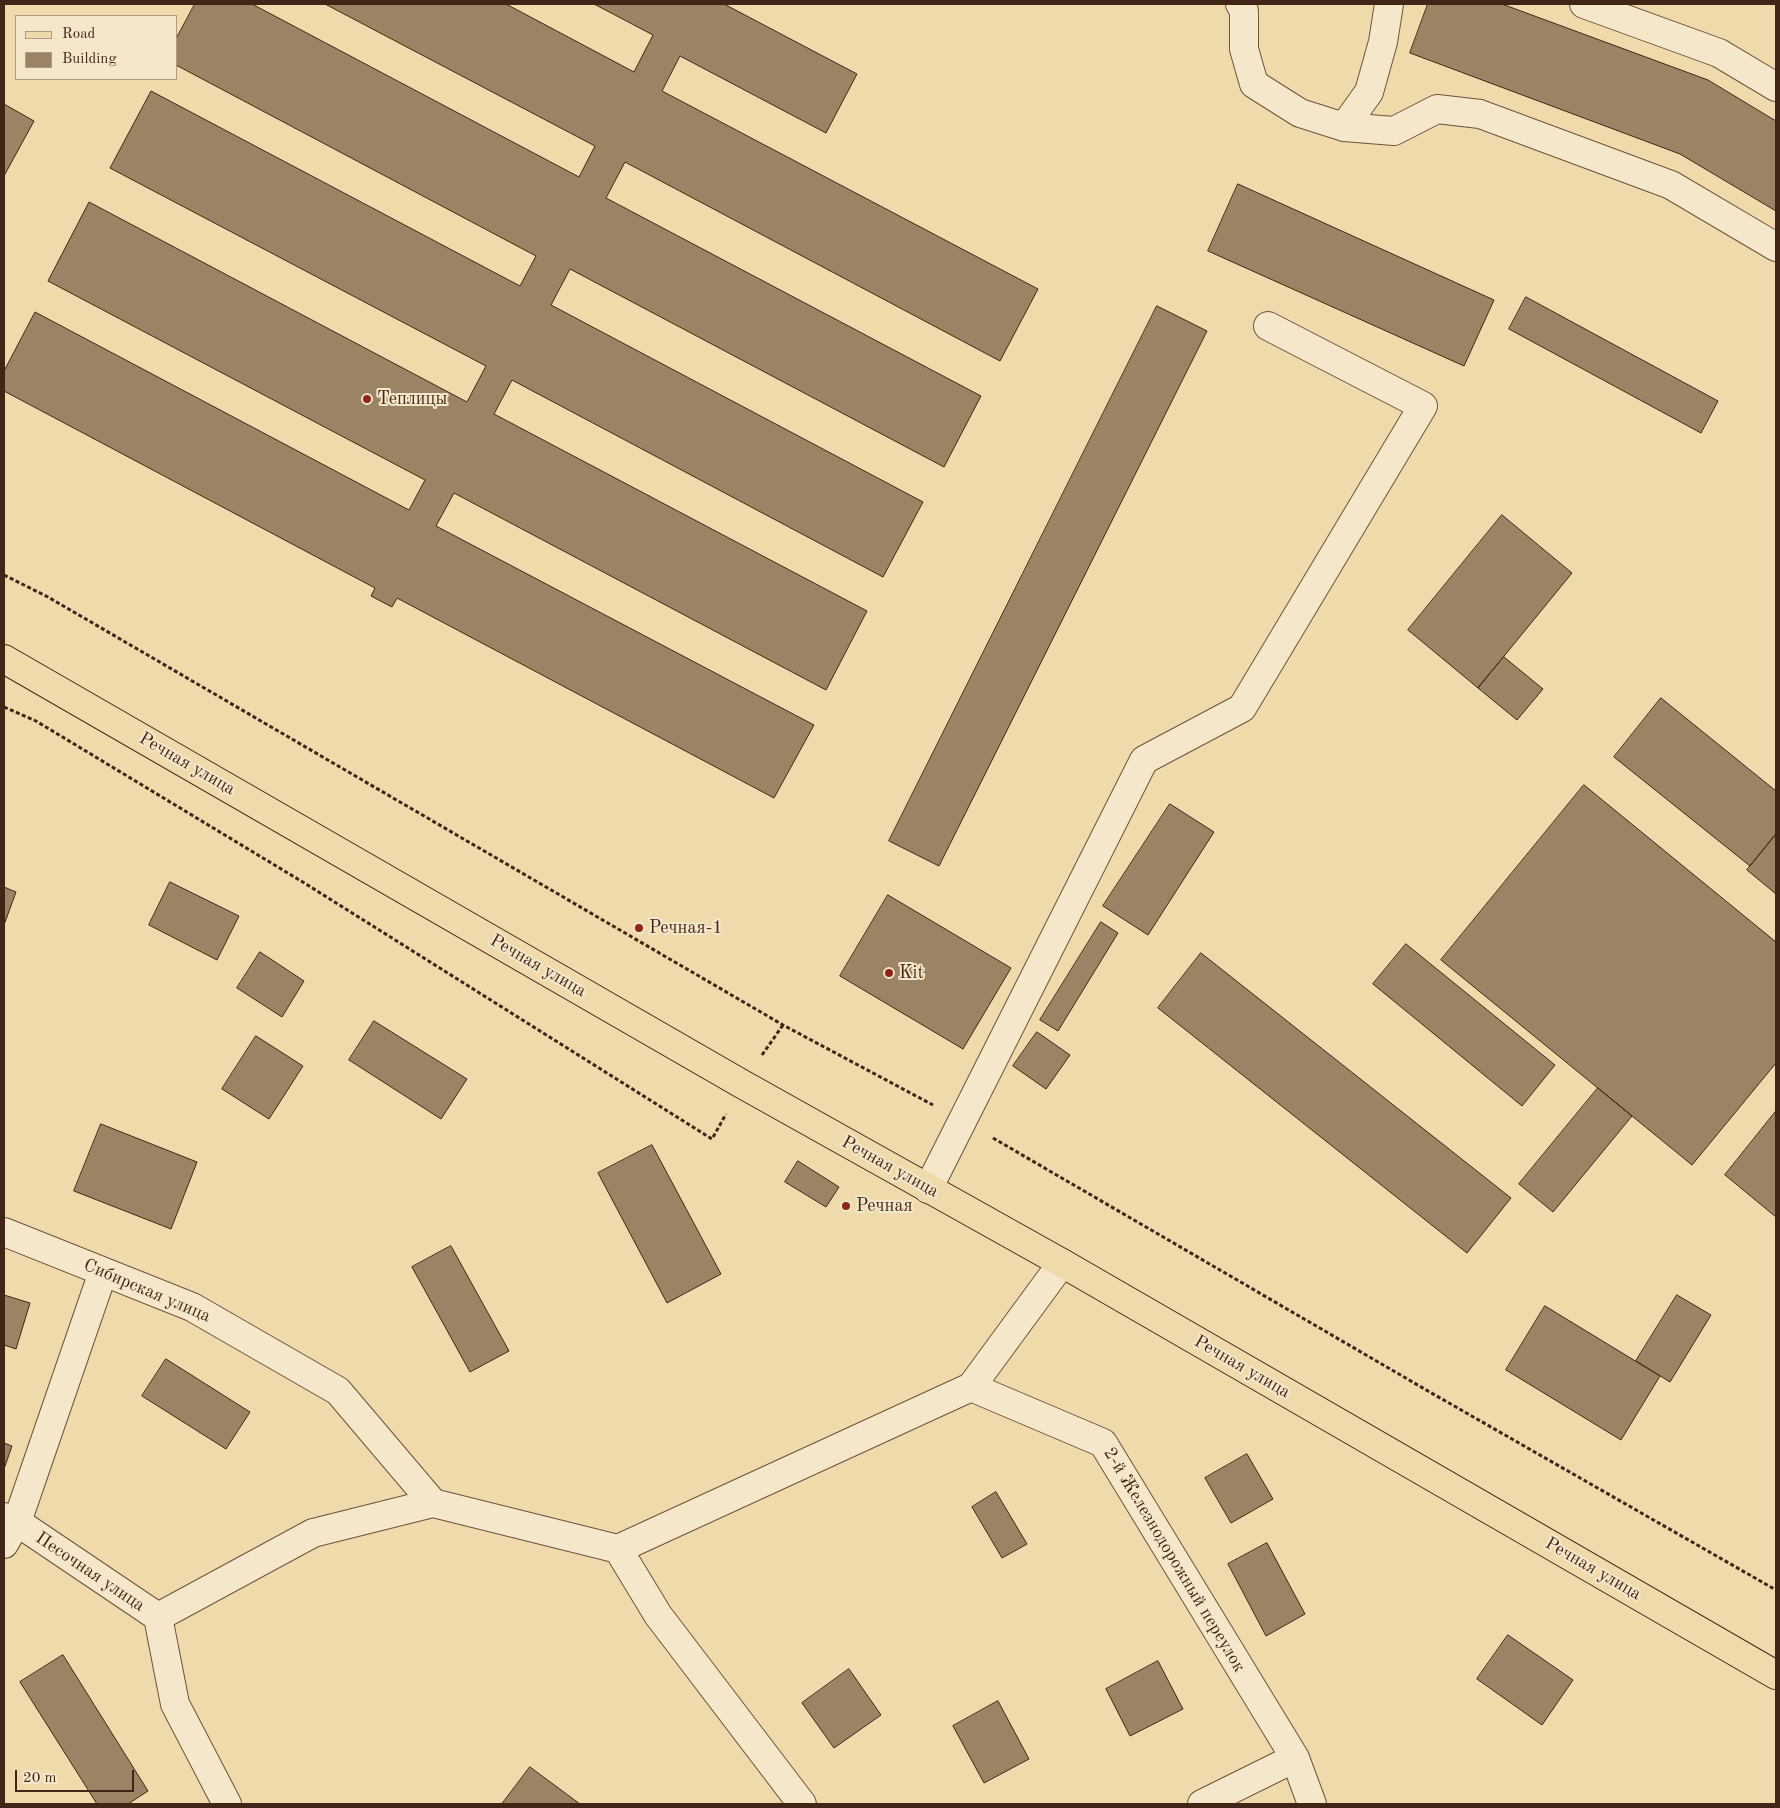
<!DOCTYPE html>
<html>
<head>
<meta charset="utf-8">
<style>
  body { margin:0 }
  #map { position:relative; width:1780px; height:1808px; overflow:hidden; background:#efdaac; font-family:"Old Standard TT",serif }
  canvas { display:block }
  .frame { position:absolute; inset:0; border:5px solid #412617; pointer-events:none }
  .legend { position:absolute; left:15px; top:15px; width:162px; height:65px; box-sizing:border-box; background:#f5e7c9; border:1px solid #ad9a82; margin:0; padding:6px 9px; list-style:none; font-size:15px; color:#412617 }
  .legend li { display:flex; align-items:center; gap:10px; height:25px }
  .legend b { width:25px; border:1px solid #ad9a82 }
  .scale { position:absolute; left:15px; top:1770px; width:119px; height:22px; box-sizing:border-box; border:2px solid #412617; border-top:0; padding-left:6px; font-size:15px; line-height:18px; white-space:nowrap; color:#412617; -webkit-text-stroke:4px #f5e7c9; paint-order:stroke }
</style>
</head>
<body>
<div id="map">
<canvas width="1780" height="1808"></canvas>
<div class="frame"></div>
<ul class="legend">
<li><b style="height:6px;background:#efdaac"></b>Road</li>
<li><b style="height:14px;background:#9b8464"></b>Building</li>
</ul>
<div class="scale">20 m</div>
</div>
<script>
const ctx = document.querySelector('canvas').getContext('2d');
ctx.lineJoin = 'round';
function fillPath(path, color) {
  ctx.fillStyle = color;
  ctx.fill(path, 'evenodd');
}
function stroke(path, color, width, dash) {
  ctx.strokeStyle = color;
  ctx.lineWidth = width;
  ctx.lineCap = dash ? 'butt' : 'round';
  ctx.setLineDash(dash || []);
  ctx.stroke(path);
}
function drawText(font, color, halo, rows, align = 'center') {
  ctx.font = font + ' "Old Standard TT",serif';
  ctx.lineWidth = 4;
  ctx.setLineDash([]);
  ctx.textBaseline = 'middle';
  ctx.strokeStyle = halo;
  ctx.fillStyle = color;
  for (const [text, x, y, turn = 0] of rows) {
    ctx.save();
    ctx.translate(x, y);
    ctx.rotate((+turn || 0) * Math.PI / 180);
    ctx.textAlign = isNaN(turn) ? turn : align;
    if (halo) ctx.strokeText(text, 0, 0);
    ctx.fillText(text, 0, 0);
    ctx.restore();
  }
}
const building = new Path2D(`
  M195 4H252L579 177 595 146 325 4H506L634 72 653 35 594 4H724L857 74 826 133 680 56 662 91 1038 289 1000 361 625 162 606 198 981 396 944 467 570 269 551 305 923 502 883 577 512 380 494 414 867 611 826 690 454 493 436 526 814 725 774 798 397 598 392 607 371 596 375 588 4 391V371L35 312 409 510 425 480 48 281 89 202 467 402 486 366 110 168 151 91 520 286 536 256 176 65V39Z
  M1428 4H1502L1708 80 1776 121V211L1680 154 1410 53Z
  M4 104 34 121 4 176Z
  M1238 184 1494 300 1464 366 1208 251Z
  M1526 297 1718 401 1701 433 1509 329Z
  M1157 306 1207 331 939 866 889 841Z
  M1502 515 1572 573 1478 688 1408 630Z
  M1504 657 1543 689 1517 720 1478 688Z
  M1661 698 1776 791V834L1750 866 1614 757Z
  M1584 785 1776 942V1063L1692 1165 1441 960Z
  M1170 804 1214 832 1148 935 1103 906Z
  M1776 834V894L1747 870Z
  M170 882 239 916 217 960 149 925Z
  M4 887 16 892 4 925Z
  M888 895 1011 968 963 1049 840 976Z
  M1101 922 1118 933 1058 1031 1040 1020Z
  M1406 944 1555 1065 1522 1106 1373 984Z
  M260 952 304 981 282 1017 237 988Z
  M1201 953 1511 1198 1467 1253 1158 1008Z
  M374 1021 467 1079 441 1119 349 1060Z
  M1037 1032 1070 1055 1046 1089 1013 1066Z
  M256 1036 303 1066 269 1119 222 1089Z
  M1598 1088 1632 1116 1553 1212 1519 1184Z
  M1776 1111V1217L1725 1175Z
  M101 1124 197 1162 171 1229 74 1191Z
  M652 1145 721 1274 667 1303 598 1173Z
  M798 1161 839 1187 826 1207 785 1182Z
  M451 1246 509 1351 470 1372 412 1267Z
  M4 1295 30 1303 16 1349 4 1345Z
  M1677 1295 1711 1315 1670 1382 1636 1361Z
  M1545 1306 1660 1376 1621 1440 1506 1370Z
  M166 1359 250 1412 226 1449 142 1396Z
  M4 1443 12 1446 4 1469Z
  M1247 1454 1273 1499 1231 1523 1205 1478Z
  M996 1492 1027 1544 1002 1558 972 1507Z
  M1267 1543 1305 1614 1266 1636 1228 1564Z
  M1508 1635 1573 1680 1542 1725 1477 1679Z
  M63 1655 148 1791 128 1804H97L20 1682Z
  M1158 1661 1183 1709 1130 1736 1106 1689Z
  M849 1669 881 1715 834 1748 802 1703Z
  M998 1701 1029 1759 984 1783 953 1726Z
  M530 1767 580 1804H502Z`);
const path = new Path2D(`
  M4 575 48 597 783 1025 933 1105
  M4 707 36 721 306 884 712 1139 726 1114
  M762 1055 783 1025
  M993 1138 1428 1391 1776 1590`);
const minor = new Path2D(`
  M1240 4 1244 11V49L1254 84 1300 113 1344 127 1369 92 1383 42 1389 4
  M1584 4 1719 53 1776 87
  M1344 127 1394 131 1437 109 1480 114 1671 185 1776 247
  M928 1189 1144 760 1242 708 1423 406 1268 326
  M4 1232 192 1307 338 1391 433 1503 618 1549 658 1615 802 1804
  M971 1387 1103 1443 1295 1758 1312 1804
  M4 1517 17 1522 158 1617 175 1704 227 1804
  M4 1544 17 1522 103 1272
  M618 1549 971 1387 1062 1263
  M158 1617 313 1533 433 1503
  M1202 1804 1295 1758`);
const major = new Path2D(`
  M4 659 742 1084 1062 1263 1776 1675`);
const markers = [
  [367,399,5,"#8f2418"],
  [639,928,5,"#8f2418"],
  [889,973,5,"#8f2418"],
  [846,1206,5,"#8f2418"]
];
const poiNames = [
  ["Теплицы",377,399],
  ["Речная-1",649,928],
  ["Kit",899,973],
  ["Речная",856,1206]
];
const streetNames = [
  ["Речная улица",187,764,30],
  ["Речная улица",538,966,30],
  ["Речная улица",890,1167,29],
  ["Сибирская улица",147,1291,23],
  ["Речная улица",1242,1367,30],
  ["2-й Железнодорожный переулок",1174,1560,59],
  ["Речная улица",1593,1569,30],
  ["Песочная улица",90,1572,34]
];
fillPath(building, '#9b8464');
stroke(building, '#412617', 1);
stroke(minor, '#6c533c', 30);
stroke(major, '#412617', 30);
stroke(path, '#412617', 3, [4, 2.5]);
stroke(minor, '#f5e7c9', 28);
stroke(major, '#efdaac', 28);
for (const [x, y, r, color] of markers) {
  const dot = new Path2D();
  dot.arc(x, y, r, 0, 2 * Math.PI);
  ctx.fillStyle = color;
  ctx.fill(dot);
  stroke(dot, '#f5e7c9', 2);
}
drawText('18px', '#412617', '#f5e7c9', poiNames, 'left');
drawText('18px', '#412617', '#f5e7c9', streetNames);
</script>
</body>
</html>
